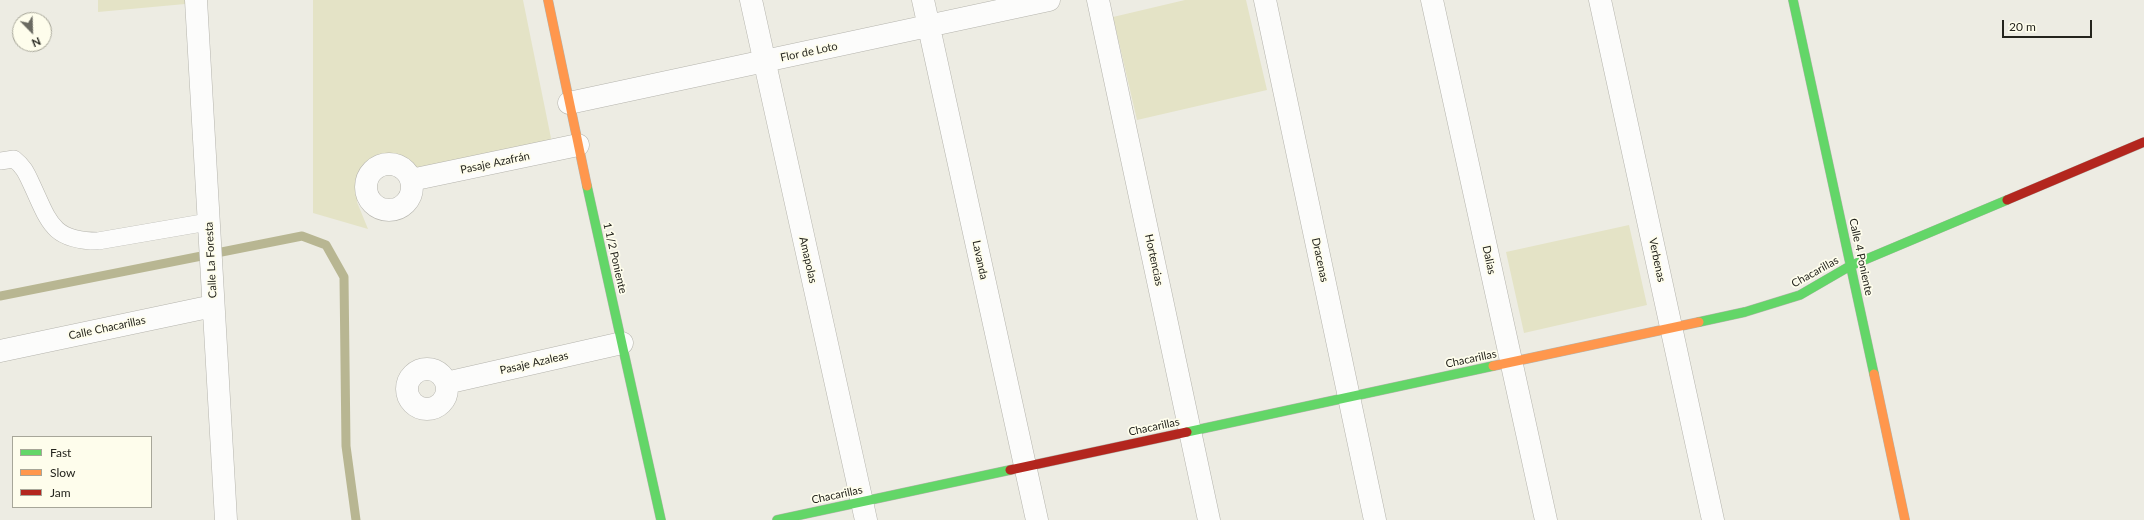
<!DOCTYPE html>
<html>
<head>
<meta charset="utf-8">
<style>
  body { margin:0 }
  #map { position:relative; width:2144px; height:520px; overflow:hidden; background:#edece3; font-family:Lato,sans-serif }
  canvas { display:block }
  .legend { position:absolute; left:12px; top:436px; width:140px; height:72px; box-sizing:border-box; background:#fefdec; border:1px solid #a7a699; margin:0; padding:5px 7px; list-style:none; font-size:12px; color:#24241d }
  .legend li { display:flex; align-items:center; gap:8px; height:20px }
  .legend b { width:20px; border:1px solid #a7a699 }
  .north { position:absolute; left:12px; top:12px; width:40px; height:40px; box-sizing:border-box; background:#fefdec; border:1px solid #a7a699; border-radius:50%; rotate:157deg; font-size:11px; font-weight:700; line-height:16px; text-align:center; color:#24241d }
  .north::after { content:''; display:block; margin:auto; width:14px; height:18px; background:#6a6a62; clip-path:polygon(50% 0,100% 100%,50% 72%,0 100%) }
  .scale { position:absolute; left:2002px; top:20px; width:90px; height:18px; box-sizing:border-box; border:2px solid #24241d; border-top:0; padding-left:5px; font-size:12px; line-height:14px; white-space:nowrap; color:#24241d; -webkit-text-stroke:3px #fefdec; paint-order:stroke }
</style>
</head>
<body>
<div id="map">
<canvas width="2144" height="520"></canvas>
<ul class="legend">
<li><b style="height:5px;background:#63d668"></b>Fast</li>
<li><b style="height:5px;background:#ff974d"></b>Slow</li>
<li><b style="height:5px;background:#b3261e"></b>Jam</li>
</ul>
<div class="north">N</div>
<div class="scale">20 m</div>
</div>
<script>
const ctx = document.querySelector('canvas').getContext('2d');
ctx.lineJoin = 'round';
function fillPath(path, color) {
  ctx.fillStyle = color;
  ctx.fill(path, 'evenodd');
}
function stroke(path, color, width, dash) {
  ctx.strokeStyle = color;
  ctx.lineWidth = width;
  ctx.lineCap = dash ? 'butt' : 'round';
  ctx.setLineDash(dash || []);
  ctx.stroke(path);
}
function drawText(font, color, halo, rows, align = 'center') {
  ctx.font = font + ' Lato,sans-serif';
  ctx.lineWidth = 3.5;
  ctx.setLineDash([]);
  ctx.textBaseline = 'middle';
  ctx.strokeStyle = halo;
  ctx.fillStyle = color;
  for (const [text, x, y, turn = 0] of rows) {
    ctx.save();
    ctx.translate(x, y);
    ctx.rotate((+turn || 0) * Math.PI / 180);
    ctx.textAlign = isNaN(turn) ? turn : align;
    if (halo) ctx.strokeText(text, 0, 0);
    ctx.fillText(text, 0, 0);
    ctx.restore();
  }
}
const green = new Path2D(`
  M98 0H196V3L98 12Z
  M313 0H523L553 148 412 173 398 163 377 167 360 183 357 202 368 229 313 213Z
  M1185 0H1246L1267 90 1137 120 1113 17Z
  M1629 225 1647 305 1524 333 1506 252Z`);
const stream = new Path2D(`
  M0 296 302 236 326 245 344 277 346 446 356 520`);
const lane = new Path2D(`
  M0 161 14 159C23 166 26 172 31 183 49 221 51 241 98 241L208 222`);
const street = new Path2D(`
  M196 0 226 520
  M751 0 866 520
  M923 0 1037 520
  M1098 0 1209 520
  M1265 0 1375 520
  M1432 0 1546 520
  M1600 0 1713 520
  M569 103 1049 0
  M366 187a23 23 0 1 1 46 0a23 23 0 1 1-46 0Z
  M411 180 578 145
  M0 351 213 306
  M407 389a20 20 0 1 1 40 0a20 20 0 1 1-40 0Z
  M446 383 622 343`);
const fast = new Path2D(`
  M1793 0 1874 374
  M587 186 661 520
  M1699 322 1745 312 1800 295 1850 266 2007 200
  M1187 432 1493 366
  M777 520 1010 470`);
const slow = new Path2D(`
  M548 0 587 186
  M1493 366 1699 322
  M1874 374 1905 520`);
const jam = new Path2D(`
  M2007 200 2144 142
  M1010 470 1187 432`);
const streetNames = [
  ["Flor de Loto",809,52,-12],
  ["Pasaje Azafrán",495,163,-12],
  ["Calle 4 Poniente",1861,257,78],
  ["1 1/2 Poniente",615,258,77],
  ["Calle La Foresta",211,260,-93],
  ["Amapolas",808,260,77],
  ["Lavanda",980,260,78],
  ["Hortencias",1154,260,78],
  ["Dracenas",1320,260,78],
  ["Dalias",1489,260,78],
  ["Verbenas",1657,260,78],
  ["Chacarillas",1815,272,-29],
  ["Calle Chacarillas",107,328,-12],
  ["Chacarillas",1471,359,-12],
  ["Pasaje Azaleas",534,363,-13],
  ["Chacarillas",1154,427,-12],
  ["Chacarillas",837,495,-12]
];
fillPath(green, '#e4e3c6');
stroke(stream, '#b8b692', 9);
stroke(lane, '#b5b4ad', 18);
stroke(street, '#b5b4ad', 23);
stroke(fast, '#b5b4ad', 10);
stroke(slow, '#b5b4ad', 10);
stroke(jam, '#b5b4ad', 10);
stroke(lane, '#fcfcfb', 17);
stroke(street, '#fcfcfb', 22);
stroke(fast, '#63d668', 9);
stroke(slow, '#ff974d', 9);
stroke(jam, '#b3261e', 9);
drawText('11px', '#24241d', '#fefdec', streetNames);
</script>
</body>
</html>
